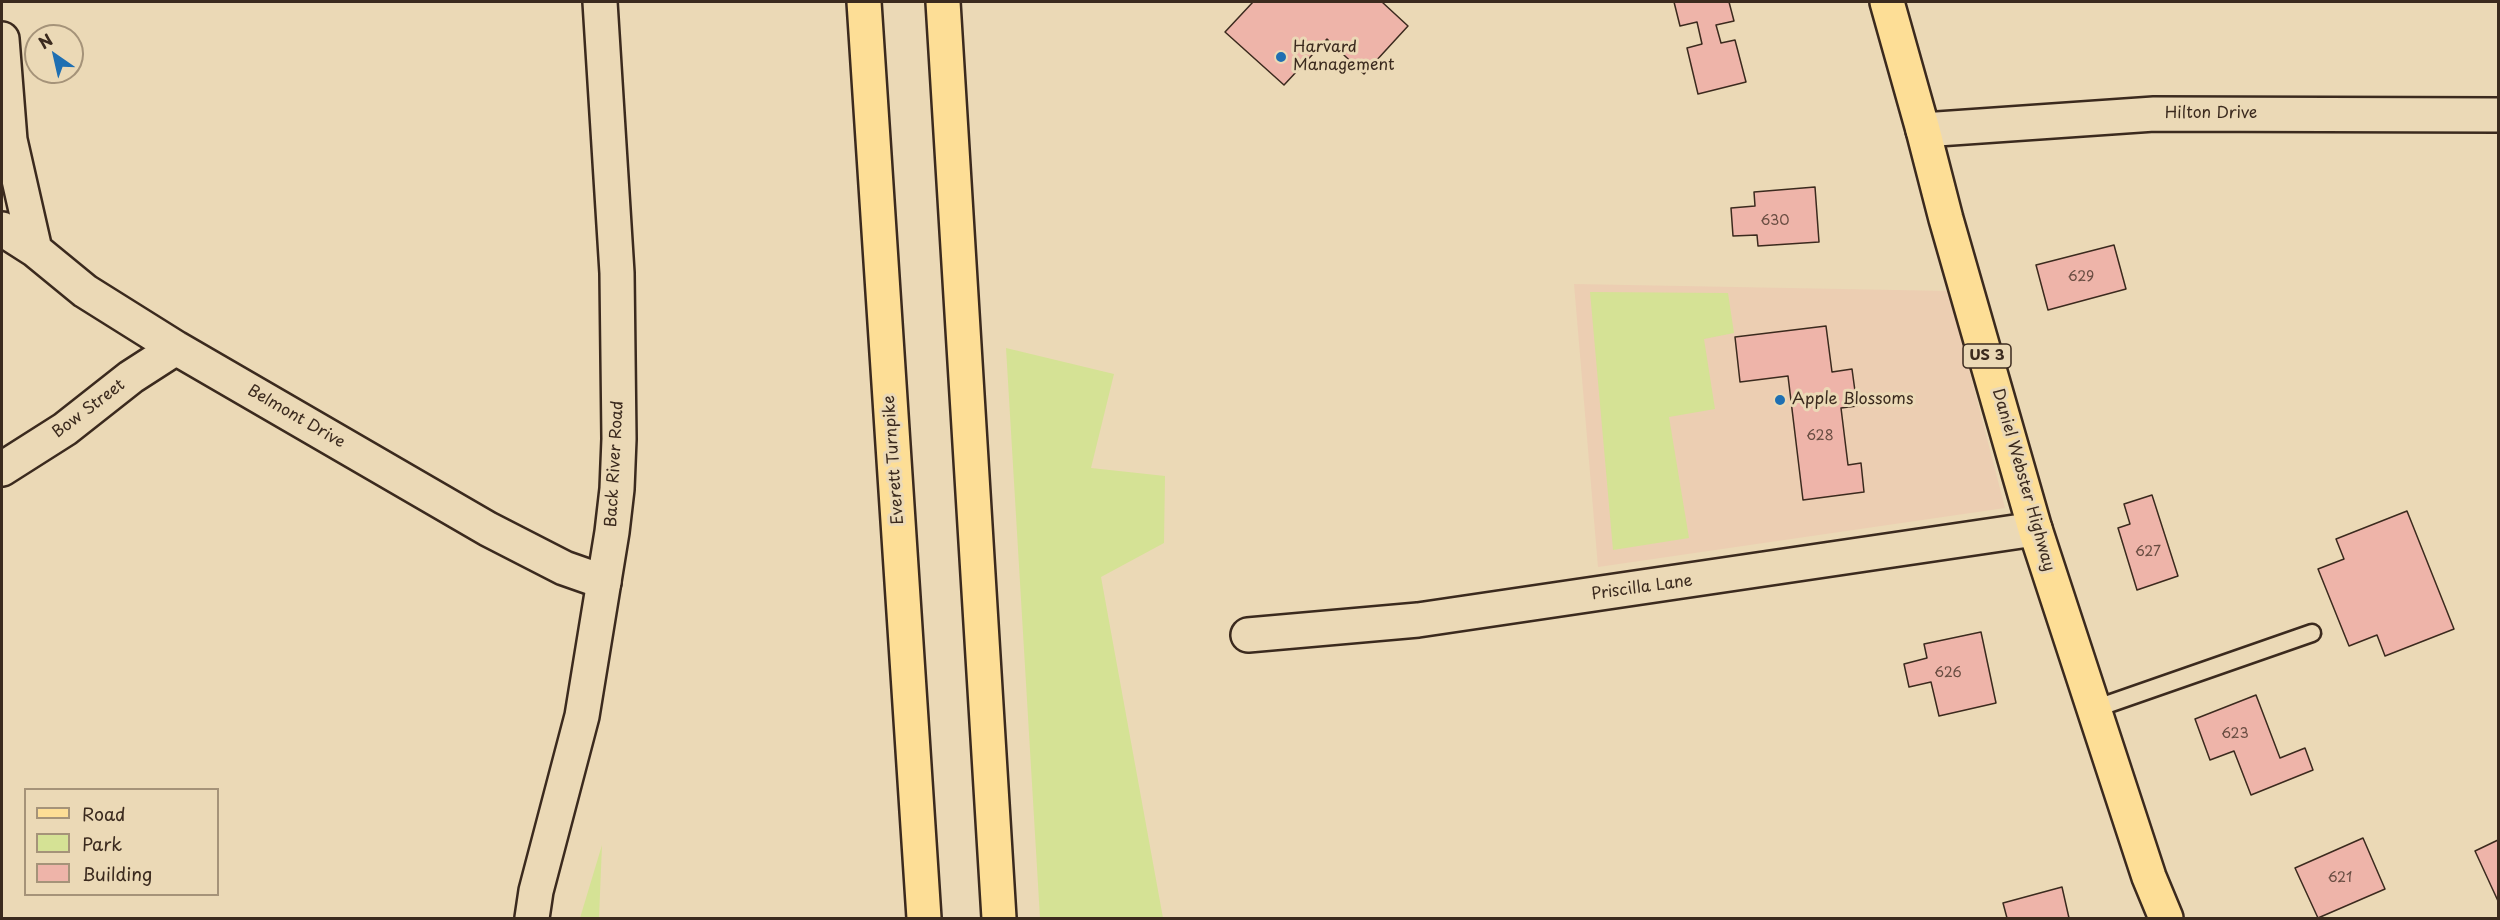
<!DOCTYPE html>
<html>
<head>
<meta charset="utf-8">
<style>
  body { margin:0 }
  #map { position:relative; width:2500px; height:920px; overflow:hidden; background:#ebd9b6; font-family:"Playpen Sans",sans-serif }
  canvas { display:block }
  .frame { position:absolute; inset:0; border:3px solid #3b2a1e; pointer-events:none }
  .legend { position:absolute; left:24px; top:788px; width:195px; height:108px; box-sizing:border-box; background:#ebd9b6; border:2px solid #a59379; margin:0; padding:8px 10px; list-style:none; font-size:18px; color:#3b2a1e }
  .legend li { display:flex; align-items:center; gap:12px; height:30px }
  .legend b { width:30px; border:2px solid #a59379 }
  .north { position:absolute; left:24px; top:24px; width:60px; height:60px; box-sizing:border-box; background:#ebd9b6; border:2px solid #a59379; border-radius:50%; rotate:326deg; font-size:16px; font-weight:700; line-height:24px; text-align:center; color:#3b2a1e }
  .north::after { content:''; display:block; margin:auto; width:21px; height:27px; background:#1f6fb2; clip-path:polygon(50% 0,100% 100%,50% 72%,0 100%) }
</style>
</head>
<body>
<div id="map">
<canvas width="2500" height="920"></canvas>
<div class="frame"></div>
<ul class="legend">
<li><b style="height:8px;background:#fdde96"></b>Road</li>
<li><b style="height:16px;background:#d5e295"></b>Park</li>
<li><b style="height:16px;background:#eeb4a9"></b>Building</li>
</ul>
<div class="north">N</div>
</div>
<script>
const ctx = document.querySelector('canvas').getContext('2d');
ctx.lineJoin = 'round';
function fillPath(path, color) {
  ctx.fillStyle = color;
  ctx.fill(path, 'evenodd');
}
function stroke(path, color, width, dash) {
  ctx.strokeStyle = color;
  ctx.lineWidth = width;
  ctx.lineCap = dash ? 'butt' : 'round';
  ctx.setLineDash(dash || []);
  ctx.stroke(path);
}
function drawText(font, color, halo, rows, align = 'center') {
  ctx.font = font + ' "Playpen Sans",sans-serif';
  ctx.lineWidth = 6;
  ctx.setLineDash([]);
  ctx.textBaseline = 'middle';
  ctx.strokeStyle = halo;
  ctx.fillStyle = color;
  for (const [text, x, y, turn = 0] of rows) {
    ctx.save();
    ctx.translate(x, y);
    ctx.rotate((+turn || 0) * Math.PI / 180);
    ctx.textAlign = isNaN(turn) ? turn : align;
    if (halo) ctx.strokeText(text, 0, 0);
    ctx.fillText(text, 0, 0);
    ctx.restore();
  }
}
const built = new Path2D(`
  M1574 284 1949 291 2005 508 1598 567Z`);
const green = new Path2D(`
  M1590 292 1728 293 1734 333 1704 339 1715 409 1669 417 1689 538 1613 550Z
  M1006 348 1114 374 1091 468 1165 476 1164 543 1101 577 1163 918H1040Z
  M602 845 599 918H580Z`);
const building = new Path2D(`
  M1253 2H1382L1408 26 1364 74 1327 39 1284 85 1225 32Z
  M1674 2H1729L1734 21 1716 25 1721 43 1735 40 1746 82 1698 94 1687 48 1702 44 1697 22 1680 26Z
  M1815 187 1819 242 1758 246 1757 235 1733 236 1731 208 1755 206 1754 192Z
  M2114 245 2126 289 2048 310 2036 265Z
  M1826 326 1832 372 1852 369 1857 406 1841 408 1848 465 1861 463 1864 492 1803 500 1788 376 1740 382 1735 337Z
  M2152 495 2178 576 2137 590 2118 528 2130 524 2124 504Z
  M2407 511 2454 629 2385 656 2377 635 2349 646 2318 569 2344 559 2336 539Z
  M1981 632 1996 703 1939 716 1931 682 1909 687 1904 664 1927 658 1924 644Z
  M2256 695 2280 758 2305 748 2313 770 2251 795 2234 751 2210 760 2195 719Z
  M2363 838 2385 889 2318 918 2295 868Z
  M2498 840V901L2475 851Z
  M2062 887 2069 918H2007L2003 903Z`);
const lane = new Path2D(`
  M2094 709 2312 633`);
const street = new Path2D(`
  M2 39 10 140 35 250
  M1923 130 2154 114 2498 115
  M2 229 35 250 85 291 176 348 488 529 564 568 604 582
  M2 469 65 429 131 377 176 348
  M1248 635 1418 620 2035 529`);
const secondary = new Path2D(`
  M532 918 536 891 582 716 612 532 617 489 619 439 617 273 600 2`);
const primary = new Path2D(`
  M1887 2 1923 130 1946 219 2035 529 2149 877 2166 918`);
const highway = new Path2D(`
  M864 2 924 918
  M943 2 999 918`);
const markers = [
  [1281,57,6,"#1f6fb2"],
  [1780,400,6,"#1f6fb2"]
];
const numberNames = [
  ["630",1775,221],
  ["629",2081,277],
  ["628",1820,436],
  ["627",2148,552],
  ["626",1948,673],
  ["623",2235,734],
  ["621",2340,878]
];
const shields = [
  [1987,356,48]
];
const shieldNames = [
  ["US 3",1987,356]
];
const poiNames = [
  ["Harvard",1293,48],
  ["Management",1293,66],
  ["Apple Blossoms",1792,400]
];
const streetNames = [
  ["Hilton Drive",2211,114],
  ["Bow Street",89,409,-37],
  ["Belmont Drive",296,417,30],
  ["Everett Turnpike",894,460,-94],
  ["Back River Road",615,464,-87],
  ["Daniel Webster Highway",2023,480,74],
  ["Priscilla Lane",1642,588,-8]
];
fillPath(built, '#ecceb2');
fillPath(green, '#d5e295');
fillPath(building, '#eeb4a9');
stroke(building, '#3b2a1e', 1.5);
stroke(lane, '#3b2a1e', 21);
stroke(street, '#3b2a1e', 38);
stroke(secondary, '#3b2a1e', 38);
stroke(primary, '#3b2a1e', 38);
stroke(highway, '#3b2a1e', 38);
stroke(lane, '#ebd9b6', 16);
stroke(street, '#ebd9b6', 33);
stroke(secondary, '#ebd9b6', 33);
stroke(primary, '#fdde96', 33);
stroke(highway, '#fdde96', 33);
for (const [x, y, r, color] of markers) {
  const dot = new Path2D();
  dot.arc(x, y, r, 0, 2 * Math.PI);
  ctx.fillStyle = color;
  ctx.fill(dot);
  stroke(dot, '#ebd9b6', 2);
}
drawText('14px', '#684c41', null, numberNames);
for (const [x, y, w] of shields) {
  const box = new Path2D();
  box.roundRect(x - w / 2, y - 12, w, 24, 4.5);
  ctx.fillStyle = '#ebd9b6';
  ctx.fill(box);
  stroke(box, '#3b2a1e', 1.5);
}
drawText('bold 15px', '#3b2a1e', null, shieldNames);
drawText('16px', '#3b2a1e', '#ebd9b6', poiNames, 'left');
drawText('16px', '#3b2a1e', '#ebd9b6', streetNames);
</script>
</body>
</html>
